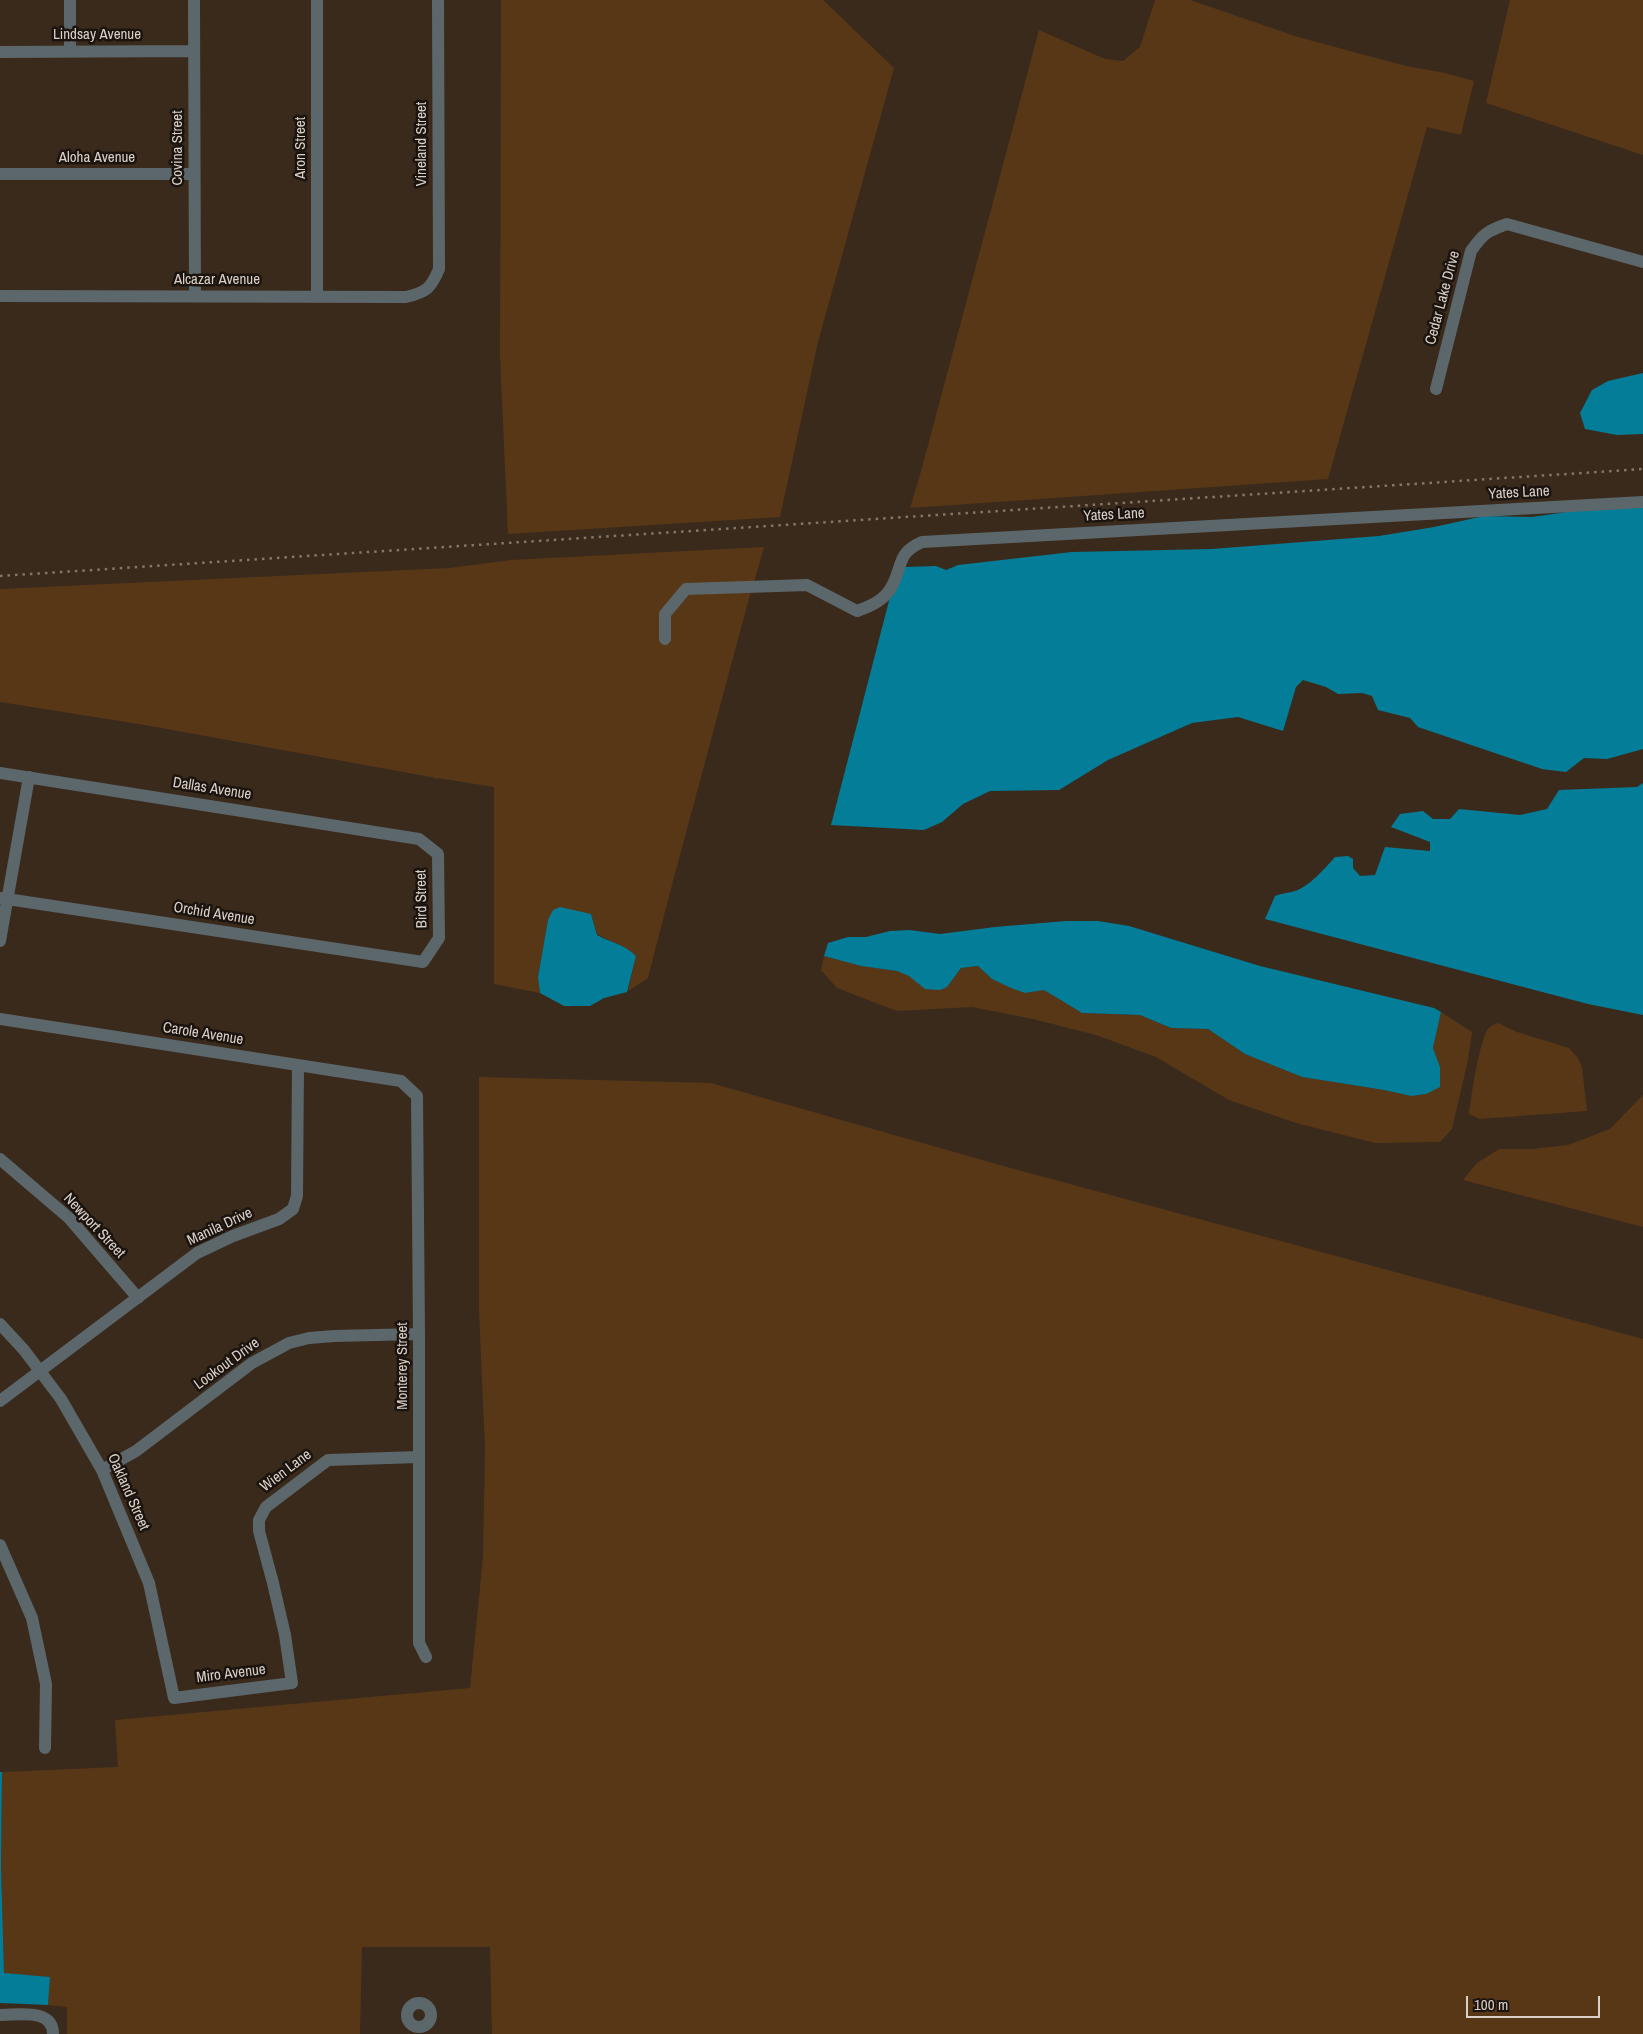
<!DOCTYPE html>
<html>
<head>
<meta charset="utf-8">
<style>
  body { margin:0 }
  #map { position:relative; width:1643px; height:2034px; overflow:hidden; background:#3a2a1c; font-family:"Archivo Narrow",sans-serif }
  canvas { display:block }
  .scale { position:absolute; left:1466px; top:1996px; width:134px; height:22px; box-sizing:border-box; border:2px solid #dad0c8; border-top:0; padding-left:6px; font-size:15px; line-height:18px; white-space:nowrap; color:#dad0c8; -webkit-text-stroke:4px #1b140e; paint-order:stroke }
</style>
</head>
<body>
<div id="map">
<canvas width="1643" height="2034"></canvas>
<div class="scale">100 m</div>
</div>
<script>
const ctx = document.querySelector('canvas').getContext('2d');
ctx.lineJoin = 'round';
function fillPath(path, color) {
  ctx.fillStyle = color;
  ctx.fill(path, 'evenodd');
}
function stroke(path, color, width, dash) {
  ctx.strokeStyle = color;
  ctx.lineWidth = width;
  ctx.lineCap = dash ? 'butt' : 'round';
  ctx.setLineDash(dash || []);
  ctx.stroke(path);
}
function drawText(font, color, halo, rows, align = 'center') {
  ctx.font = font + ' "Archivo Narrow",sans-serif';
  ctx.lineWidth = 5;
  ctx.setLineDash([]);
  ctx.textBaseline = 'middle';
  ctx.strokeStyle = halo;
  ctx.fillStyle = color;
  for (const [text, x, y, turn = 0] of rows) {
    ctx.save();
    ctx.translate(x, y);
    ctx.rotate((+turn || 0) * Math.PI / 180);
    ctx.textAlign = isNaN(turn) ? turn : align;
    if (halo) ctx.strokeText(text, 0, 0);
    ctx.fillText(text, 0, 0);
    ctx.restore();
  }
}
const green = new Path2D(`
  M501 0H823L894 68 818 342 780 517 508 534 500 356Z
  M1155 0H1190L1298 37 1406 66 1445 73 1474 81 1461 135 1427 127 1328 479 910 508 920 475 1039 30 1105 59 1123 61 1140 47Z
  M1510 0H1643V155L1486 103Z
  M764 547 754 582 686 585 660 613V643L670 644V615L689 594 751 591 669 896 648 978 628 991 636 956C624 944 612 943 597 934L591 914 548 920 538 977 540 993 494 984V787L438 778 437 780 436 778 145 725 0 702V589L449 568 511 560Z
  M824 956 861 966 897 971 947 987 961 968 978 966 992 979 1025 993 1044 990 1082 1013 1140 1015 1171 1028 1208 1029 1245 1054 1302 1077 1384 1090 1411 1096 1440 1067 1433 1048 1441 1012 1472 1032 1468 1060 1452 1129 1440 1142 1375 1143 1296 1123 1229 1100 1156 1057 1096 1035 1033 1019 972 1007 897 1011 837 988 821 970Z
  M1498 1023 1517 1032 1569 1048 1578 1058 1582 1067 1587 1111 1480 1119 1469 1114C1471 1096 1479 1043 1488 1029 1490 1026 1495 1024 1498 1023Z
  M479 1077 711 1083 1007 1167 1643 1339V2034H492L490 1947H362L360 2034H67V2007L48 2005 50 1977 4 1974 1 1866 2 1772 118 1767 115 1720 470 1688 483 1557 485 1448 479 1310Z
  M1643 1095V1227L1463 1180 1477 1163 1499 1149H1532L1568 1145 1610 1129Z`);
const water = new Path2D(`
  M1643 373V434L1617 435 1585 429 1580 413 1592 390 1608 381Z
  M1643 507V749L1607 759 1584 758 1566 772 1542 769 1418 727 1410 718 1378 710 1372 696 1362 693 1338 694 1326 687 1303 680 1296 687 1283 731 1238 717 1192 723 1108 760 1059 790 990 791 963 804 942 822 924 830 831 825 890 597 904 567 936 566 946 570 958 565 1072 552 1212 549 1379 536 1434 527 1484 516 1532 517 1573 511Z
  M1643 783V1015L1588 1004 1265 919 1275 896C1282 893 1288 893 1295 891 1309 887 1325 868 1335 857L1348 856 1353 859V868L1360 876 1375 875 1385 847 1430 851V842L1391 827 1400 814 1423 811 1433 819H1450L1459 809 1520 815 1547 809 1559 790 1637 787Z
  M560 907 591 914 597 935C612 943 624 944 636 956L627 992 604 998 590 1006H564L540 993 538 977 548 920 553 910Z
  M1066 921H1098L1129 926 1260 966 1434 1008 1441 1012 1433 1048 1440 1067V1087L1426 1094 1411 1096 1384 1090 1302 1077 1245 1054 1208 1029 1171 1028 1140 1015 1082 1013 1044 990 1025 993 1011 988 992 979 978 966 961 968 947 987 940 990 925 989 909 976 897 971 861 966 824 956 828 943 848 937H866L890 931 909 930 940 934 995 927Z
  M0 1772H2L1 1866 4 1973 50 1977 48 2005 0 2003Z`);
const minor = new Path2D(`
  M194 0 195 296
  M70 51V0
  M0 52 194 51
  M0 174H194
  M0 296 406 297C427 292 431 288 439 269L438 0
  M317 296V0
  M1436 389 1471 251C1483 234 1487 231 1507 224L1643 262
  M665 639V614L686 589 807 585 857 611C871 606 885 600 892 586 903 565 897 553 922 542L1643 502
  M0 773 419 839 438 854 439 938 423 962 0 898
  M0 941 29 777
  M0 1019 401 1081 417 1096 419 1334V1643L426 1657
  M0 1159 69 1218 138 1298
  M0 1324 24 1350 61 1399 102 1470 149 1583 174 1698 292 1683 285 1635 273 1583 259 1531V1520L266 1507 328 1460 418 1457
  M0 1401 197 1253 233 1236 279 1219 293 1209 297 1196 298 1065
  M102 1470 136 1451 252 1363 289 1343 309 1338 334 1336 419 1334
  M0 1545 32 1618 46 1684 45 1748
  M407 2015a12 12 0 1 1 24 0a12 12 0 1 1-24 0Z
  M0 2015C18 2015 53 2008 53 2034`);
const rail = new Path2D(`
  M0 576 1643 469`);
const streetNames = [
  ["Lindsay Avenue",97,35],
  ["Vineland Street",422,144,-90],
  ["Covina Street",178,148,-90],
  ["Aron Street",301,148,-90],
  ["Aloha Avenue",97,158],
  ["Alcazar Avenue",217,280],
  ["Cedar Lake Drive",1443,298,-75],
  ["Yates Lane",1519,493,-3],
  ["Yates Lane",1114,515,-3],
  ["Dallas Avenue",212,789,9],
  ["Bird Street",422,899,-91],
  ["Orchid Avenue",214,914,9],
  ["Carole Avenue",203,1034,9],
  ["Newport Street",94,1226,47],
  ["Manila Drive",220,1227,-25],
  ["Lookout Drive",227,1364,-36],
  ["Monterey Street",403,1366,-90],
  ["Wien Lane",286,1471,-37],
  ["Oakland Street",128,1492,66],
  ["Miro Avenue",231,1674,-7]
];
fillPath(green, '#583717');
fillPath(water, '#037d98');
stroke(minor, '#5c676b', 12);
stroke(rail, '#83766b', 2.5, [2.5, 5]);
drawText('15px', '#dad0c8', '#1b140e', streetNames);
</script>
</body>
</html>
